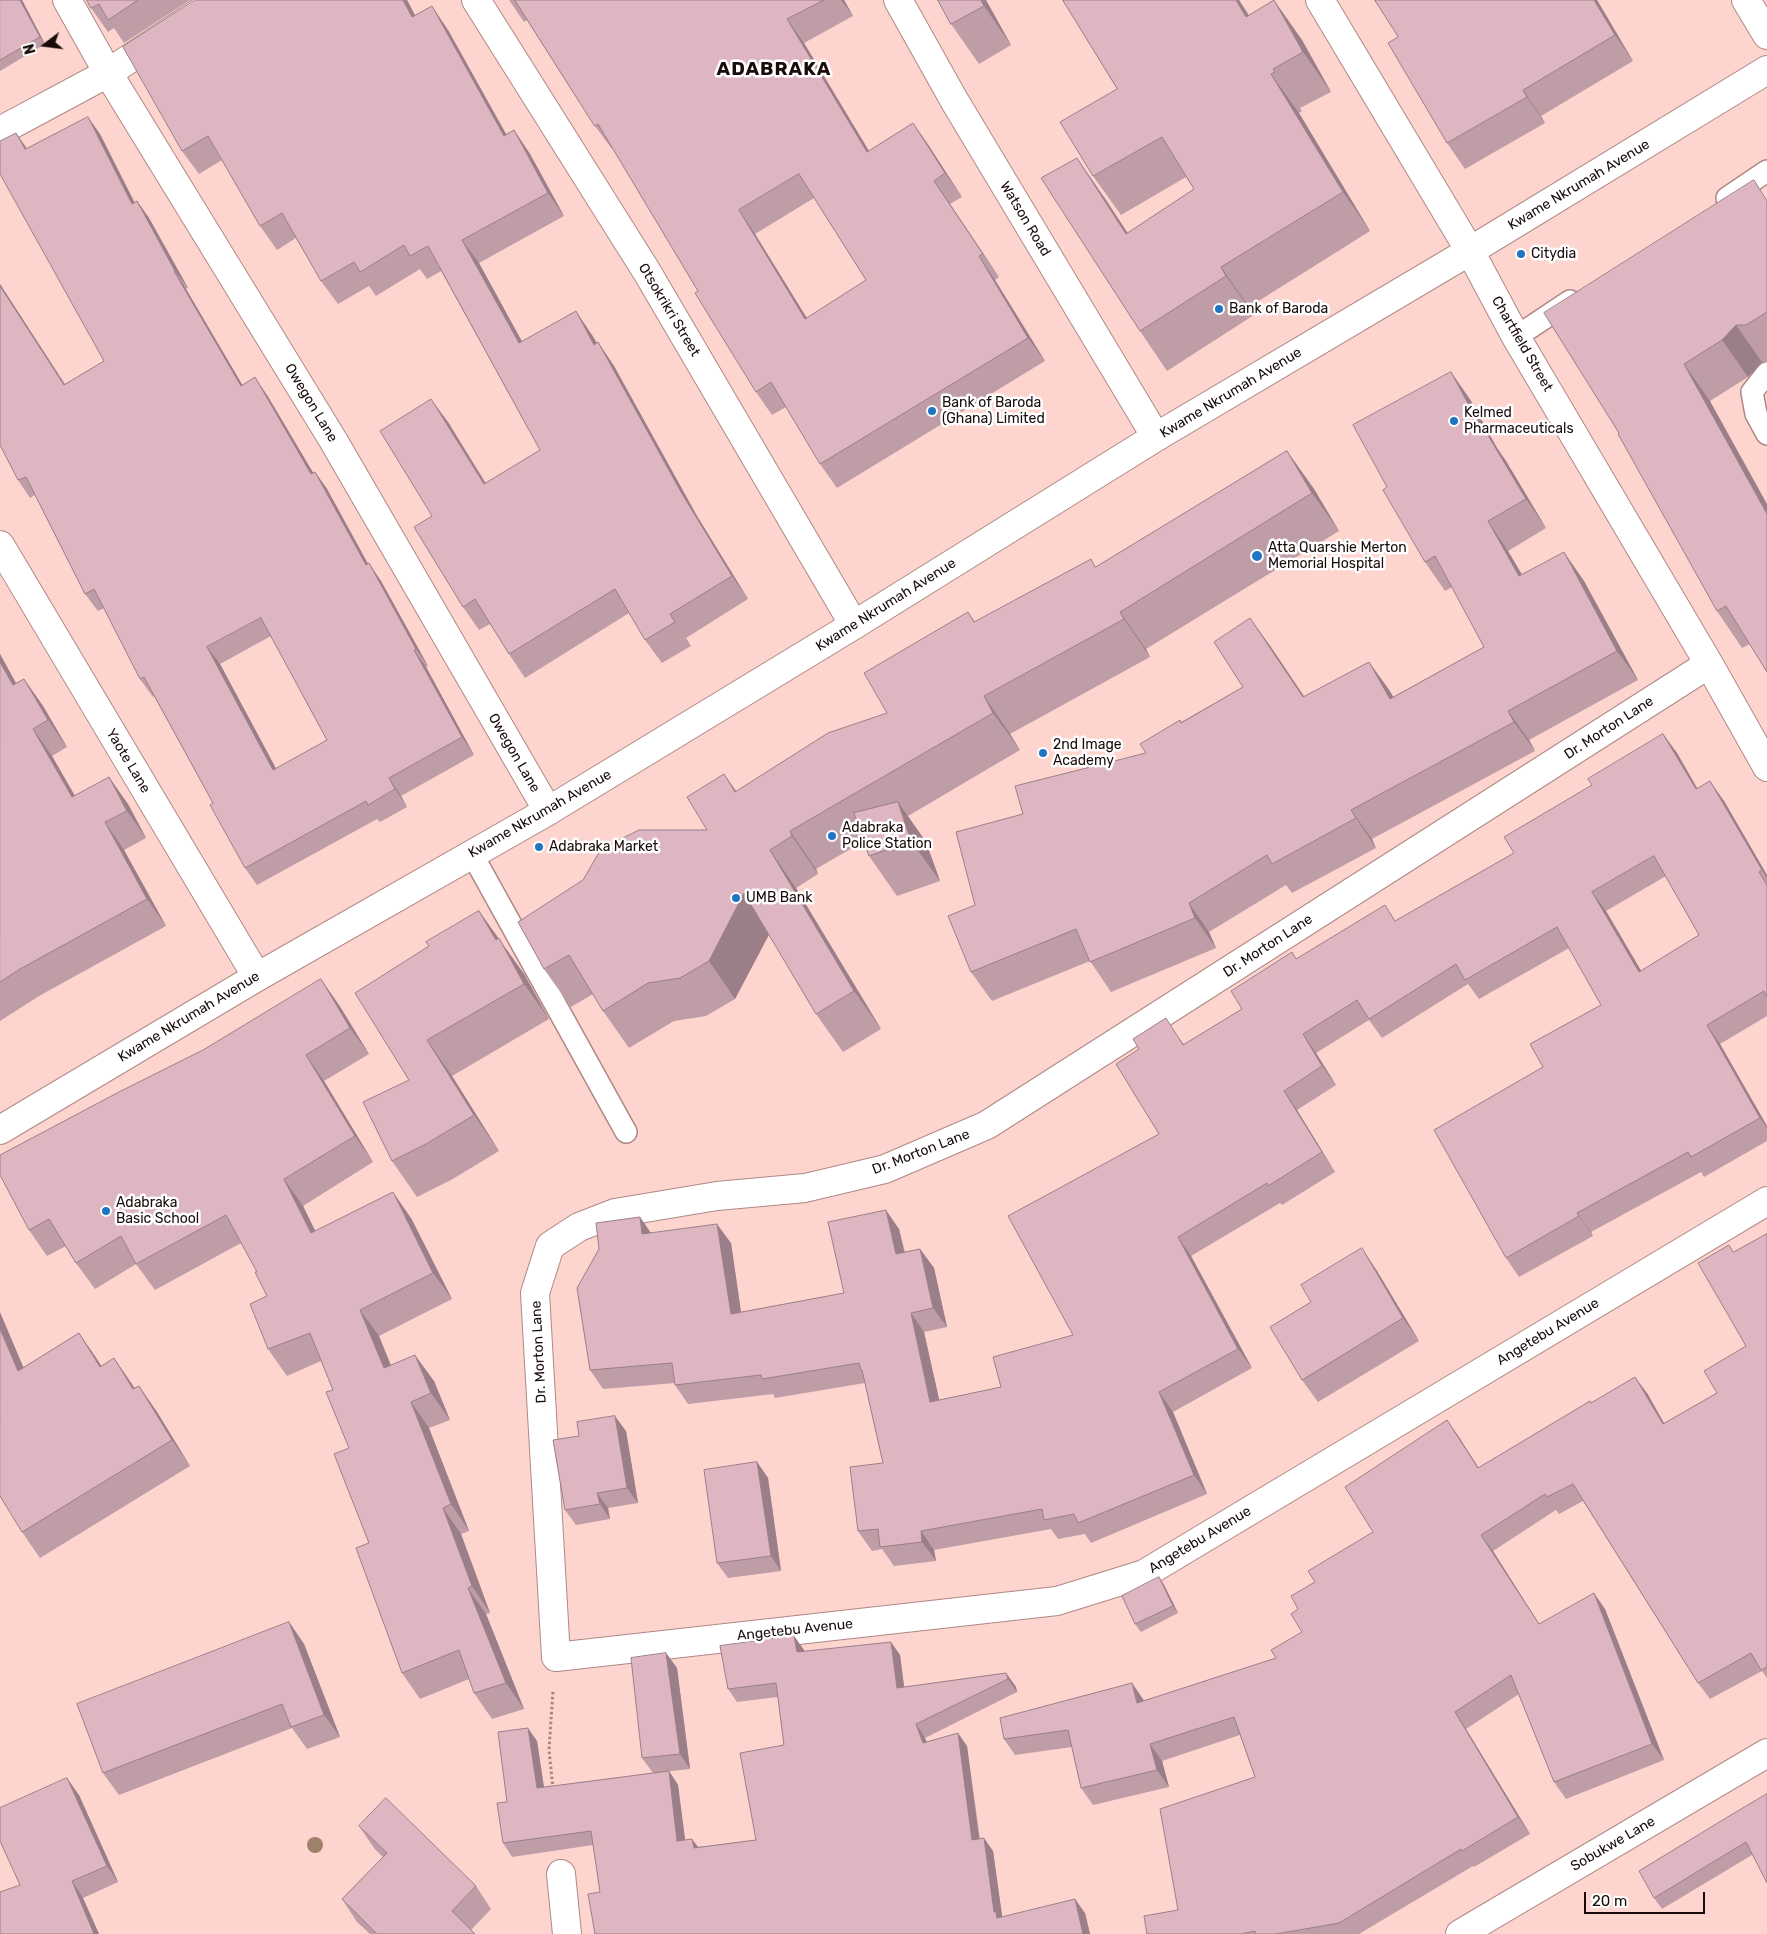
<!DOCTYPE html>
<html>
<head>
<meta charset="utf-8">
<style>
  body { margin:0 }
  #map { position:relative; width:1767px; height:1934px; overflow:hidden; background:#fed4cf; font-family:Rubik,sans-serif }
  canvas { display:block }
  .north { position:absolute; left:20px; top:20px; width:50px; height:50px; -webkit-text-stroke:4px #fff; paint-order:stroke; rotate:255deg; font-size:14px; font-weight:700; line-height:20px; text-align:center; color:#180b0a }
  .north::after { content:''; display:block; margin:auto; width:18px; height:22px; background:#180b0a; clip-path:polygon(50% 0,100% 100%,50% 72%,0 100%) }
  .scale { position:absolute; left:1584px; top:1892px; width:121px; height:22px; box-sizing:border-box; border:2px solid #180b0a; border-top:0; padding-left:6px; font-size:15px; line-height:18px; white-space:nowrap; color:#180b0a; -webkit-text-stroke:4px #fff; paint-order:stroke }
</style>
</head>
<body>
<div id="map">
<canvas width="1767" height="1934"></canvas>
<div class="north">N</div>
<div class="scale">20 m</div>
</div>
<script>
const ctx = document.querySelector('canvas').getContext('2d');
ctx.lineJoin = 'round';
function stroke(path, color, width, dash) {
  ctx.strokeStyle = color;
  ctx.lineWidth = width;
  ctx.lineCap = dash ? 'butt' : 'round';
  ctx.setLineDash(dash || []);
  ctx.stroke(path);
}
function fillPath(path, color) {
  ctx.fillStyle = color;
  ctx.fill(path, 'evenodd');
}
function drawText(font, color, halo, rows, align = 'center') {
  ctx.font = font + ' Rubik,sans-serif';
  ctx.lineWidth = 5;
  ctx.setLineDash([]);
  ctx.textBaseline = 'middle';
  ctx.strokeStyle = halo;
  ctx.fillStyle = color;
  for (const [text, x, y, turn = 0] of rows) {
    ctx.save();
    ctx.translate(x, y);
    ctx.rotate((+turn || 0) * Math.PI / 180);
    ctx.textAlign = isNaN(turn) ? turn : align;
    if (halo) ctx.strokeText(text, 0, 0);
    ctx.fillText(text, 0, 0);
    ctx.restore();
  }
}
const path = new Path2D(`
  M553 1789 549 1750 553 1690`);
const lane = new Path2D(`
  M1727 198 1767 171
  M1516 337 1570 301
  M1767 373 1752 392 1756 414 1767 434
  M472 854 626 1132`);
const street = new Path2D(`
  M67 0 108 73 333 440 548 811
  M476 0 647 272 854 625
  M898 0 954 100 1156 437
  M1320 0 1470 251 1516 337 1709 664 1767 767
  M1746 0 1767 35
  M0 131 108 73 218 0
  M0 545 257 977
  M1709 664 987 1125 885 1169 805 1188 717 1196 615 1213 579 1227 550 1246 535 1293 556 1657 1057 1601 1144 1574 1767 1201
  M561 1874 567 1934
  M1460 1934 1767 1753`);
const secondary = new Path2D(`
  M0 1130 257 977 548 811 854 625 1156 437 1470 251 1767 70`);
const trees = [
  [315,1845]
];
const wall = new Path2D(`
  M0 0H22L45 44 0 71Z
  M87 0H190L124 43 114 28 108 32 91 8Z
  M195 0H407L415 15 448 30 506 134 514 130 530 154 564 216 479 263 522 342 592 335 597 343 598 342 614 366 697 516 748 599 686 638 691 646 662 663 645 640 629 613 525 678 509 654 490 624 479 630 463 607 432 516 448 422 486 483 540 450 441 271 427 279 420 269 376 296 369 286 338 304 321 281 296 238 277 250 260 226 222 160 199 174 182 151Z
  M509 0H844L853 16 804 43 869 151 913 123 929 146 962 197 950 204 999 277 995 280 1045 361 837 488 820 464 786 407 772 415 756 392 698 291 613 149H612L595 126 527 20 524 22ZM814 198 866 280 807 318 755 234Z
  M938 0H986L1011 45 979 64 951 24Z
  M1063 0H1239L1249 15 1302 40 1331 92 1300 108 1302 111 1299 113 1370 231 1249 307 1254 315 1167 371 1140 331 1104 197 1127 233 1194 189 1186 177 1121 215 1093 176 1117 89Z
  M1375 0H1597L1633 61 1541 116 1545 123 1465 169 1447 143 1398 37Z
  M100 134 134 202 137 201 149 218 188 288 186 289 242 385 267 395 313 473 315 472 327 489 368 564 381 581 428 666 426 667 474 755 401 796 407 807 380 822 377 819 257 885 245 868 213 803 154 696 153 697 140 679 104 608 98 611 85 594 35 495 30 498 18 480 0 284 65 384 104 361 27 148ZM271 636 327 740 276 769 220 664Z
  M1767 199V362H1762L1748 377 1710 401 1750 644 1742 648 1717 611 1619 433Z
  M1451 372 1471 401 1497 448 1506 461 1546 528 1508 551 1522 575 1584 581 1638 680 1529 740 1535 751 1372 839 1376 848 1292 893 1286 885 1209 932 1216 948 1111 992 1090 961 992 1001 971 972 975 905 1023 814 1146 753 1181 722 1243 687 1250 618 1304 697 1369 662 1393 697 1484 647 1452 587 1445 591 1425 562 1387 487Z
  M1287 451 1314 489 1339 531 1146 649 1150 657 1010 734 1020 750 908 816 926 842 940 881 897 896 869 856 864 841 816 869 818 874 796 888 881 1029 843 1052 816 1014 769 934 735 999 706 1016 674 1021 629 1048 603 1011 593 994 571 1007 544 969 707 830 736 791 887 713 968 612 975 622 1096 567Z
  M0 654 16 684 24 679 43 706 67 747 52 756 75 796 128 804 146 838 124 850 166 926 39 996 0 1021Z
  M1663 734 1677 753 1697 788 1724 801 1767 875V1016L1720 1044 1767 1126V1141L1704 1177 1701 1172 1591 1232 1593 1236 1519 1277 1506 1258 1543 1067 1601 1005 1569 948 1479 999 1468 984 1382 1038 1369 1020 1316 1053 1336 1085 1297 1110 1335 1172 1282 1205 1280 1203 1191 1256 1252 1368 1173 1412 1207 1494 1091 1543 1085 1534 1058 1539 1051 1529 934 1550 936 1561 894 1566 882 1549 872 1551 858 1531 883 1463 865 1383 775 1398 773 1394 688 1404 675 1385V1383L603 1389 590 1370 651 1233 731 1243 741 1312 844 1293 899 1229 905 1252 920 1249 934 1268 947 1327 924 1332 939 1400 1001 1387 1073 1335 1159 1134 1179 1038 1184 1044 1242 1009 1296 959 1396 921 1514 853 1592 785ZM1666 876 1699 935 1641 971 1606 911Z
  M479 911 524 974 549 1019 452 1076 499 1151 451 1180 417 1197 392 1161 409 1080 429 946Z
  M339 1005 369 1054 324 1081 373 1162 303 1206 315 1231 411 1218 452 1299 379 1336 391 1365 434 1381 450 1420 429 1428 469 1531 461 1534 490 1613 486 1614 524 1709 492 1719 474 1693 469 1679 420 1699 402 1673 369 1543 349 1448 333 1390 321 1361 287 1376 268 1349 267 1296 257 1272 241 1243 155 1290 136 1264 95 1289 76 1263 66 1246 47 1256 29 1230Z
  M1767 1234V1678L1762 1671 1710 1699 1698 1683 1583 1501 1559 1514 1556 1510 1493 1551 1539 1624 1605 1609 1664 1760 1566 1799 1554 1782 1519 1694 1466 1729 1530 1834 1474 1867 1473 1866 1359 1934H1147L1178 1910 1255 1777 1240 1735 1162 1761 1169 1787 1093 1805 1081 1788 1072 1747 1015 1755 1004 1739 1143 1699 1144 1701 1276 1658 1302 1632 1298 1609 1315 1582 1373 1532 1447 1420 1479 1468 1591 1403 1647 1393 1664 1423 1717 1393 1746 1346 1734 1252Z
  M1377 1271 1419 1341 1318 1402 1302 1380Z
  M79 1333 101 1366 114 1358 134 1388 139 1386 157 1412 190 1466 40 1558 22 1532 24 1367Z
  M626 1431 638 1503 608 1508 610 1519 576 1525 565 1510Z
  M757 1462 768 1478 781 1571 728 1578 717 1563Z
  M1159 1577 1164 1585 1178 1613 1141 1632 1135 1624Z
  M289 1622 304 1644 340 1737 307 1749 292 1728 119 1795 103 1773Z
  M794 1636 804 1650V1652L900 1655 904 1687 1006 1673 1016 1687 1017 1692 925 1738 926 1742 967 1746 980 1839 993 1851 1002 1917 1085 1913 1090 1934 600 1892 593 1845 512 1857 503 1843 507 1802 537 1741 544 1787 669 1771 678 1785 685 1840 698 1847 756 1840 784 1745 778 1697 737 1702 728 1689Z
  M666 1653 677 1668 690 1769 653 1773 642 1758Z
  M1767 1794 1752 1855 1662 1909 1654 1898Z
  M79 1795 118 1882 83 1898 99 1934H0L20 1885Z
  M359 1826 476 1886 491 1909 471 1930 475 1934H370L357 1922 342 1899 383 1857 374 1848Z`);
const shadedWall = new Path2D(`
  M20 0H22L45 44 40 37Z
  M403 0H407L428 41 412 17Z
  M841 0H844L853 16Z
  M981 0H986L1011 45 984 6Z
  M1236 0H1239L1273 56 1246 17Z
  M1274 0 1302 40 1331 92 1303 52Z
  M1594 0H1597L1633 61 1615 35Z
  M432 6 448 30 520 159 504 136Z
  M787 19 804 43 884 176 867 152Z
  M1271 74 1299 113 1370 231 1343 192Z
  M1523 90 1541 116 1545 123 1527 97Z
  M88 117 100 134 144 221 132 204Z
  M913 123 929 146 962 197 945 173Z
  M514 130 530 154 564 216 548 193Z
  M16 133 28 150 25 149Z
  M1077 158 1104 197 1154 273 1126 234Z
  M934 181 950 204 999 277 983 254Z
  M137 201 149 218 188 288 175 271Z
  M739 210 755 234 822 343 805 319Z
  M462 240 479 263 536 367 519 343Z
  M979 256 995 280 1045 361 1028 338Z
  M1221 267 1249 307 1254 315 1226 276Z
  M174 271 186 289 253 403 241 386Z
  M0 284 76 402 64 385 0 286Z
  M576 311 592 335 611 368 594 345Z
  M1736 325 1762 362 1748 377 1722 340Z
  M598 342 614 366 697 516 748 599 732 576 681 492Z
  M1684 364 1710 401 1767 504V514Z
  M1451 372 1471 401 1497 448 1506 461 1546 528 1526 499 1484 433Z
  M255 377 267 395 324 491 311 474Z
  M431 399 448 422 500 508 484 484Z
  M1287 451 1314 489 1339 531 1312 493Z
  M315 472 327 489 378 582 366 565Z
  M1488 521 1508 551 1540 605 1519 576Z
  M1564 552 1584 581 1638 680 1617 651Z
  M369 563 381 581 428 666 416 649Z
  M1120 612 1146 649 1150 657 1124 619Z
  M1250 618 1271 647 1324 726 1303 697Z
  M207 647 220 664 286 787 273 770Z
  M414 650 426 667 474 755 462 737Z
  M0 654 32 712 13 685 0 662Z
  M1369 662 1390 691 1410 728 1390 699Z
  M24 679 43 706 67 747 48 720Z
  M984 696 1010 734 1020 750 993 713Z
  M1508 711 1529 740 1535 751 1514 722Z
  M33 729 52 756 91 824 72 797Z
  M1663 734 1677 753 1709 809 1696 789Z
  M724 774 751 812 735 792Z
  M109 777 128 804 146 838 127 811Z
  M389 778 401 796 407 807 395 789Z
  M1710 781 1724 801 1767 875V878L1762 870Z
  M898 802 926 842 940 881 911 841Z
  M1351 810 1372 839 1376 848 1356 818Z
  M105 822 124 850 166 926 147 899Z
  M790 831 816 869 818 874 792 836Z
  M770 850 796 888 881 1029 854 991Z
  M1592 892 1606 911 1653 991 1639 972Z
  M744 893 771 931 735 999 709 961Z
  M1189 903 1209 932 1216 948 1195 918Z
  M479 911 524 974 549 1019 524 984 496 940Z
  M321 979 339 1005 369 1054 350 1028Z
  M1707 1025 1720 1044 1767 1126V1128L1760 1118Z
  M1303 1034 1316 1053 1336 1085 1322 1066Z
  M427 1040 452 1076 499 1151 474 1115Z
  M306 1055 324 1081 373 1162 355 1136Z
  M1284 1091 1297 1110 1335 1172 1322 1152Z
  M284 1179 303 1206 329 1259 311 1233Z
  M393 1192 411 1218 452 1299 433 1273Z
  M886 1210 899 1229 909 1273 896 1254Z
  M1577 1213 1591 1232 1593 1236 1579 1216Z
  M640 1217 653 1236 642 1234Z
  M717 1224 731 1243 744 1333 731 1314Z
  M1178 1237 1191 1256 1252 1368 1238 1349Z
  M1362 1248 1377 1271 1419 1341 1403 1318Z
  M920 1249 934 1268 947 1327 933 1308Z
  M360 1310 379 1336 402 1394 384 1368Z
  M0 1312 36 1397 18 1371 0 1329Z
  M911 1313 924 1332 944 1421 930 1402Z
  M79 1333 97 1359 118 1393 100 1367Z
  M415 1355 434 1381 450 1420 431 1393Z
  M114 1358 132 1384 151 1416 133 1389Z
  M1635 1377 1647 1393 1674 1441 1663 1424Z
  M139 1386 157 1412 190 1466 172 1440Z
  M1159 1392 1173 1412 1207 1494 1194 1475Z
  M411 1402 429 1428 469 1531 451 1504Z
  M615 1416 626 1431 638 1503 627 1488Z
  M1447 1420 1459 1437 1489 1485 1478 1468Z
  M757 1462 768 1478 781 1571 771 1556Z
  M597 1493 608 1508 610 1519 600 1504Z
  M443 1508 461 1534 490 1613 472 1586Z
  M921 1531 934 1550 936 1561 922 1542Z
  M1481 1535 1493 1551 1550 1641 1539 1624Z
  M1159 1577 1164 1585 1178 1613 1173 1606Z
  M468 1588 486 1614 524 1709 506 1683Z
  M1594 1593 1605 1609 1664 1760 1652 1744Z
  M289 1622 304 1644 340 1737 324 1715Z
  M794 1636 804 1650 806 1666 797 1652Z
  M891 1642 900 1655 906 1701 897 1688Z
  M666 1653 677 1668 690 1769 680 1754Z
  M1006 1673 1016 1687 1017 1692 1008 1679Z
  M1132 1683 1143 1699 1149 1720 1137 1703Z
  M1455 1712 1466 1729 1530 1834 1518 1817Z
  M916 1724 925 1738 932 1756 923 1743Z
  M528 1728 537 1741 546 1801 537 1788Z
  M958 1733 967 1746 981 1853 972 1840Z
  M1150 1744 1162 1761 1169 1787 1157 1770Z
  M669 1771 678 1785 687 1854 677 1841Z
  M67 1778 79 1795 118 1882 107 1866Z
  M984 1838 993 1851 1003 1922 997 1918 994 1912Z
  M692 1839 702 1852 694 1848Z
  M72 1881 83 1898 99 1934H94Z
  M1075 1899 1085 1913 1090 1934H1083Z`);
const building = new Path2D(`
  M0 0H20L40 37 0 60Z
  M87 0H138L108 20 99 4 91 8Z
  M195 0H403L412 17 432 6 504 136 514 130 548 193 462 240 519 343 576 311 594 345 598 342 681 492 732 576 670 614 675 622 645 640 615 589 509 654 475 599 463 607 414 527 432 516 380 431 431 399 484 484 540 450 428 246 410 256 404 245 360 272 354 262 321 281 282 213 260 226 208 136 182 151 123 47Z
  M515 0H824L787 19 867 152 913 123 945 173 934 181 983 254 979 256 1028 338 820 464 771 382 756 392 695 293 698 291 598 124 595 126ZM799 174 866 280 805 319 739 210Z
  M938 0H981L984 6 951 24Z
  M1063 0H1236L1246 17 1274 0 1303 52 1273 69 1275 72 1271 74 1343 192 1221 267 1226 276 1140 331 1041 178 1077 158 1126 234 1194 189 1162 137 1093 176 1060 122 1117 89Z
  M1375 0H1594L1615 35 1523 90 1527 97 1447 143 1388 43 1398 37Z
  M88 117 132 204 137 201 175 271H174L241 386 255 377 311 474 315 472 366 565 369 563 416 649 414 650 462 737 389 778 395 789 368 805 366 801 245 868 210 805 213 803 144 677 140 679 94 589 85 594 26 477 18 480 0 445V286L64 385 104 361 0 174V141L16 133 25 149ZM261 618 327 740 273 770 207 647Z
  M1754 180 1767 201V312L1746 325H1736L1722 340 1684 364 1767 514V672L1726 606 1717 611 1618 434 1619 433 1544 313Z
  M1451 372 1484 433 1486 432 1526 499 1488 521 1519 576 1564 552 1617 651 1508 711 1514 722 1351 810 1356 818 1272 864 1267 855 1189 903 1195 918 1090 962 1076 929 971 972 948 916 975 905 956 832 1023 814 1015 786 1146 753 1140 744 1180 720 1181 723 1243 687 1214 642 1250 618 1303 697 1369 662 1390 699 1484 647 1435 556 1425 562 1383 490 1387 487 1353 425Z
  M1287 451 1312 493 1120 612 1124 619 984 696 993 713 790 831 792 836 770 850 854 991 816 1014 744 893 709 961 680 978 648 983 603 1011 569 955 544 969 518 922 583 880 601 849 639 830H707L687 797 724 774 735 792 828 733 887 713 864 673 968 612 974 622 1091 559 1095 567Z
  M0 662 13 685 24 679 48 720 33 729 72 797 109 777 127 811 105 822 147 899 20 969 0 982Z
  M1663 734 1696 789 1710 781 1762 870 1759 872 1767 885V997L1764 991 1707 1025 1760 1118 1691 1157 1688 1152 1577 1213 1579 1216 1506 1258 1434 1130 1543 1067 1530 1044 1601 1005 1557 927 1465 980 1456 964 1369 1019 1357 1000 1303 1034 1322 1066 1284 1091 1322 1152 1268 1186 1267 1183 1178 1237 1238 1349 1159 1392 1194 1475 1078 1523 1074 1514 1044 1520 1042 1509 921 1531 922 1542 880 1547 878 1529 858 1531 850 1467 883 1463 862 1370H861L859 1363 762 1379 761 1375 675 1385 672 1363 590 1370 577 1288 599 1249 596 1223 640 1217 642 1234 717 1224 731 1314 844 1293 828 1222 886 1210 896 1254 920 1249 933 1308 911 1313 930 1402 1001 1387 993 1357 1073 1335 1008 1216 1159 1134 1116 1064 1139 1049 1133 1039 1166 1018 1183 1045 1242 1009 1231 991 1292 952 1296 959 1385 905 1395 921 1514 853 1504 837 1592 785 1588 779ZM1654 856 1699 935 1639 972 1592 892Z
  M898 802 911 841 869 856 854 813Z
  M479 911 496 940 499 938 524 984 427 1040 474 1115 426 1144 392 1161 363 1102 409 1080 355 993 429 946 426 942Z
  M321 979 350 1028 306 1055 355 1136 284 1179 311 1233 393 1192 433 1273 360 1310 384 1368 415 1355 431 1393 411 1402 451 1504 443 1508 472 1586 468 1588 506 1683 474 1693 459 1650 402 1673 356 1548 369 1543 334 1454 349 1448 326 1392 333 1390 310 1333 268 1349 250 1304 267 1296 255 1272H257L226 1215 136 1264 121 1236 76 1263 49 1219 29 1230 0 1175V1155L119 1092 203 1050Z
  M1767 1234V1667L1761 1670 1751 1653 1698 1683 1573 1484 1547 1497 1545 1494 1481 1535 1539 1624 1594 1593 1652 1744 1554 1782 1511 1675 1455 1712 1518 1817 1462 1851 1461 1849 1339 1923 1276 1934H1255V1931L1241 1934H1147L1144 1916 1178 1910 1160 1809 1255 1777 1234 1717 1150 1744 1157 1770 1081 1788 1068 1730 1004 1739 1000 1718 1132 1683 1137 1703 1276 1658 1271 1650 1302 1632 1291 1614 1298 1609 1291 1596 1315 1582 1308 1571 1373 1532 1345 1487 1447 1420 1478 1468 1590 1401 1591 1403 1635 1377 1663 1424 1717 1393 1704 1371 1746 1346 1698 1263 1729 1245 1733 1252Z
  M1362 1248 1403 1318 1302 1380 1270 1327 1311 1302 1301 1285Z
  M0 1329 18 1371 79 1333 100 1367 114 1358 133 1389 139 1386 172 1440 22 1532 0 1496Z
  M615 1416 627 1488 597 1493 600 1504 565 1510 553 1440 579 1436 577 1422Z
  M757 1462 771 1556 717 1563 704 1470Z
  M1159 1577 1173 1606 1135 1624 1122 1596Z
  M289 1622 324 1715 291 1727 282 1704 103 1773 77 1704Z
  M794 1636 797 1652 891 1642 897 1688 1006 1673 1008 1679 916 1724 923 1743 958 1733 972 1840 984 1838 994 1912H996L997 1918 1075 1899 1083 1934H595L588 1894 600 1892 591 1831 503 1843 497 1803 507 1802 498 1732 528 1728 537 1788 669 1771 677 1841 692 1839 694 1848 756 1840 740 1753 784 1745 776 1683 728 1689 720 1646Z
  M666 1653 680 1754 642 1758 631 1658Z
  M67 1778 107 1866 72 1881 94 1934H0V1892L20 1885 0 1841V1808Z
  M1767 1794V1883L1746 1842 1654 1898 1639 1871 1726 1818Z
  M386 1798 476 1886 452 1911 475 1934H377L342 1899 387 1853 359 1826Z`);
const markers = [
  [1521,254,5,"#1f75c3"],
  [1219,309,5,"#1f75c3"],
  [932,411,5,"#1f75c3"],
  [1454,421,5,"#1f75c3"],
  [1257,556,6,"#1f75c3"],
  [1043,753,5,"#1f75c3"],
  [832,836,5,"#1f75c3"],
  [539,847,5,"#1f75c3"],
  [736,898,5,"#1f75c3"],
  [106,1211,5,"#1f75c3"]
];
const streetNames = [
  ["Kwame Nkrumah Avenue",1579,185,-31],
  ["Watson Road",1025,219,59],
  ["Otsokrikri Street",669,310,59],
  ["Chartfield Street",1522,344,60],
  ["Kwame Nkrumah Avenue",1231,393,-31],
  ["Owegon Lane",311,403,59],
  ["Kwame Nkrumah Avenue",886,605,-32],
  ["Dr. Morton Lane",1609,728,-33],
  ["Owegon Lane",514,753,60],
  ["Yaote Lane",128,761,59],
  ["Kwame Nkrumah Avenue",540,814,-30],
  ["Dr. Morton Lane",1268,946,-33],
  ["Kwame Nkrumah Avenue",189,1017,-31],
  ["Dr. Morton Lane",921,1152,-21],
  ["Angetebu Avenue",1548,1332,-31],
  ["Dr. Morton Lane",539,1352,-93],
  ["Angetebu Avenue",1200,1540,-31],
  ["Angetebu Avenue",795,1630,-6],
  ["Sobukwe Lane",1613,1844,-30]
];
const poiNames = [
  ["Citydia",1531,254],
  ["Bank of Baroda",1229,309],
  ["Bank of Baroda",942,403],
  ["(Ghana) Limited",942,419],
  ["Kelmed",1464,413],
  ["Pharmaceuticals",1464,429],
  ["Atta Quarshie Merton",1268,548],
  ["Memorial Hospital",1268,564],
  ["2nd Image",1053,745],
  ["Academy",1053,761],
  ["Adabraka",842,828],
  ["Police Station",842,844],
  ["Adabraka Market",549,847],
  ["UMB Bank",746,898],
  ["Adabraka",116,1203],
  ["Basic School",116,1219]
];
const districtNames = [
  ["ADABRAKA",774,70]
];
stroke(lane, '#af8884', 24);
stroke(street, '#af8884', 30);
stroke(secondary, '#af8884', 30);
stroke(path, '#a38581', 3, [2.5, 2.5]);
stroke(lane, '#fff', 21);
stroke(street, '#fff', 28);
stroke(secondary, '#fff', 28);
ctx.fillStyle = '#9e806b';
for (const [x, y] of trees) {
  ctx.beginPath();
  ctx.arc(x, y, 8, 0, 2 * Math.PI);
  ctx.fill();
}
fillPath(wall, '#bf9da7');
fillPath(shadedWall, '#9b7f88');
fillPath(building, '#deb6c2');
stroke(building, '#9b7f88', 1);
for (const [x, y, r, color] of markers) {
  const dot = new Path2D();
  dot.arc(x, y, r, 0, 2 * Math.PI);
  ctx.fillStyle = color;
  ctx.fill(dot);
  stroke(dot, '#fff', 2);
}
drawText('14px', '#180b0a', '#fff', streetNames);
drawText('14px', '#180b0a', '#fff', poiNames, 'left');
ctx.letterSpacing = '1px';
drawText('bold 19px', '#180b0a', '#fff', districtNames);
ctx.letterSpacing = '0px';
</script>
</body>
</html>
